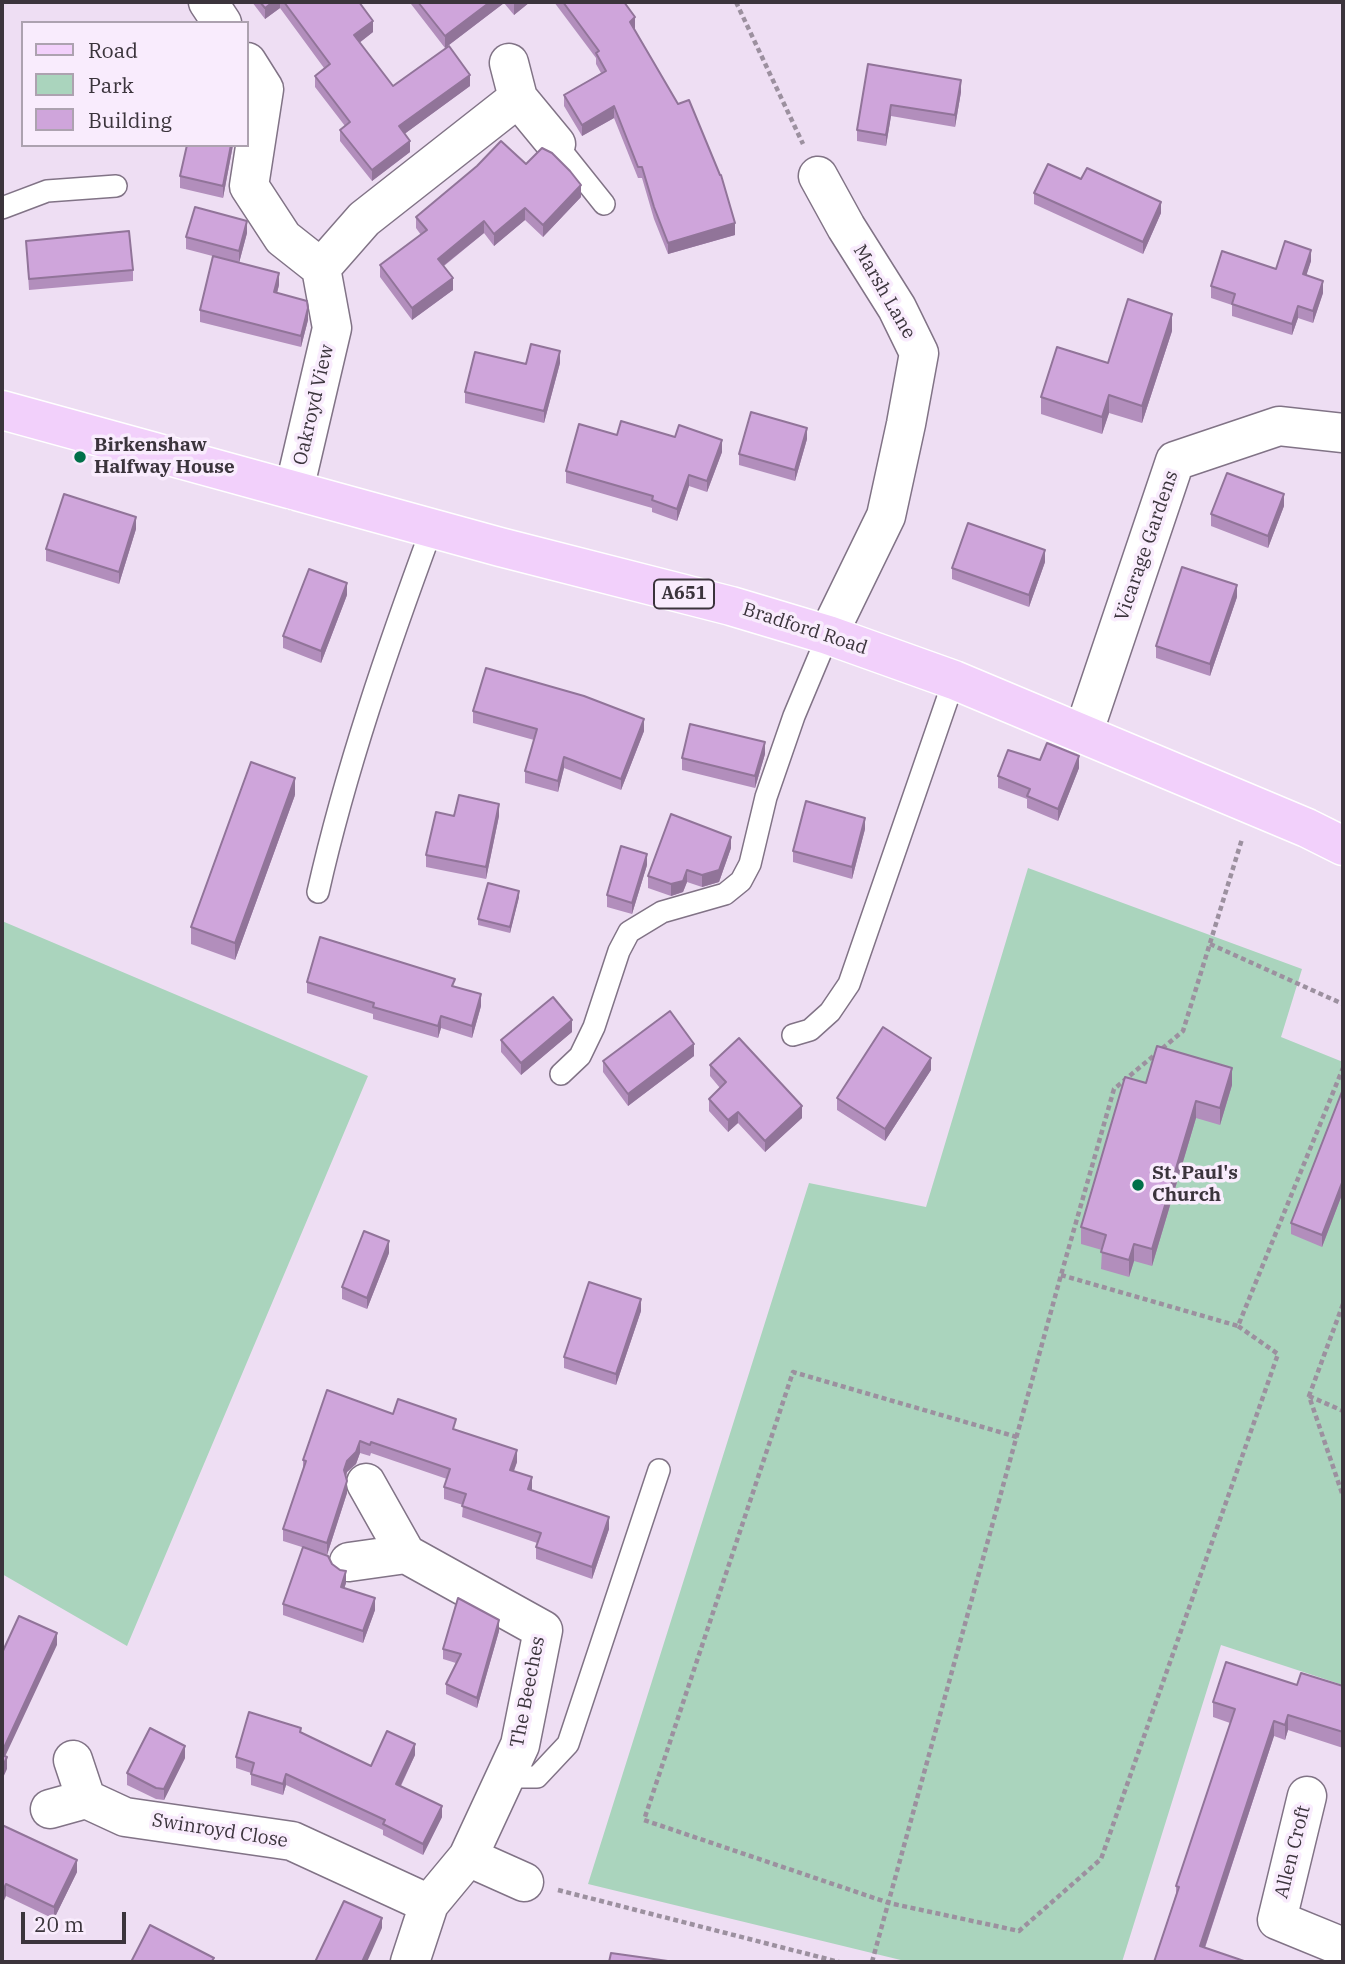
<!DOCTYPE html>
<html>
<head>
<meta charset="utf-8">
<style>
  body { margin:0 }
  #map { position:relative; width:1345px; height:1964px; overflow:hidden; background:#eedef3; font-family:"IBM Plex Serif",serif }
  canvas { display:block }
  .frame { position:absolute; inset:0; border:4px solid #3b343c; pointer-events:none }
  .legend { position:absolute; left:21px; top:21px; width:228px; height:126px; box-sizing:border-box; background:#f9ecfd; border:2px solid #ada2b0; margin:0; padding:9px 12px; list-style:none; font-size:21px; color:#3b343c }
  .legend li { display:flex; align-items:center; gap:14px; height:35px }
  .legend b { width:35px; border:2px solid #ada2b0 }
  .scale { position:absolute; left:21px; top:1912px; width:105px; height:32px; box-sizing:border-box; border:4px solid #3b343c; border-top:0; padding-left:9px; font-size:21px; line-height:24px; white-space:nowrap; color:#3b343c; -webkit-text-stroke:5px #f9ecfd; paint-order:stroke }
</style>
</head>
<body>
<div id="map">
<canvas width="1345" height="1964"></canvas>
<div class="frame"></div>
<ul class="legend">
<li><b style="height:9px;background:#f2d0fb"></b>Road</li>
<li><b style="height:19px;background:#aad4bd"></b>Park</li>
<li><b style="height:19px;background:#cfa5db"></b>Building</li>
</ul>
<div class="scale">20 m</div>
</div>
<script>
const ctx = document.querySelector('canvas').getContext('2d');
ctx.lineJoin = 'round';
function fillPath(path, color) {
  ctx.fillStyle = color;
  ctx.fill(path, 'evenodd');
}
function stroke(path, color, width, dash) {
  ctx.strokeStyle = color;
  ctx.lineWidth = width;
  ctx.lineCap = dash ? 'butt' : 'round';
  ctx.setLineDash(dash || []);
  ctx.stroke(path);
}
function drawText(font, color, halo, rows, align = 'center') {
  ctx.font = font + ' "IBM Plex Serif",serif';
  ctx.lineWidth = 7;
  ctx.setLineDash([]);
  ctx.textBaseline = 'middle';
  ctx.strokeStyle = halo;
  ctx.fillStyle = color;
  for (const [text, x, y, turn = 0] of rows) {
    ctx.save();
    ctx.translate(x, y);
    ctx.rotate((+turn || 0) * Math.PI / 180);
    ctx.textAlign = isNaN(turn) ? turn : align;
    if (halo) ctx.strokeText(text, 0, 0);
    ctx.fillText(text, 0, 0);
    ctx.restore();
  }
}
const green = new Path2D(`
  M1028 868 1302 969 1281 1037 1343 1062V1685L1221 1645 1122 1962H909L588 1884 809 1183 926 1207Z
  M2 921 368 1076 127 1646 2 1574Z`);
const path = new Path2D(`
  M736 2 803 144
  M1210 944 1343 1004
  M1061 1275 1238 1326 1343 1068
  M1343 1304 1309 1396 1343 1496
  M1309 1396 1343 1411
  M1017 1437 793 1372 644 1820 889 1903 1019 1931 1101 1859 1278 1354 1238 1326
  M558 1890 839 1962
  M872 1962 1061 1275 1114 1089 1183 1031 1242 839`);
const lane = new Path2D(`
  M556 144 604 204
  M2 208 47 191 116 186
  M318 892C346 768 388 647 432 528
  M793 1035 810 1030 830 1012 849 984 954 680
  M561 1074 580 1056 594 1027 619 951 629 932 662 912 725 894 741 881 750 864 766 797 794 716 828 635
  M505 1777H537L568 1744 659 1470`);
const street = new Path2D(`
  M208 2 222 23
  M247 62 264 89 249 186 283 238 321 268 332 328 294 490
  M509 63 518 98 556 144
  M818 176 846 227 897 308 919 353 906 424 886 516 828 635
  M321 268 364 219 518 98
  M1083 734 1175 461 1279 426 1343 433
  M366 1483 406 1554 543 1630 520 1745 468 1857 429 1904 410 1962
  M349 1562 406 1554
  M73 1760 86 1799
  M1307 1796 1277 1920 1343 1947
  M50 1809 86 1799 125 1817 292 1841 429 1904
  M468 1857 524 1882`);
const primary = new Path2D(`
  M2 410 500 547 731 606 828 635 954 680 1307 828 1343 846`);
const wall = new Path2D(`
  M252 2H359L373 32 359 43 393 86H470L404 134 410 152 372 181 340 141V130L345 126 315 87V76L324 68 280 8 265 19Z
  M411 2H530L514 15 504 3 445 48 411 4Z
  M554 2H624L635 29 634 30 735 235 668 254 654 219 642 178H638L614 118 582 136 564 106V95L601 73 596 64V58Z
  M868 64 961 92 955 127 891 116 886 146 857 141V130Z
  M233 145 223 198 180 188V176Z
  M526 164 581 197 543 237 525 220 494 246 484 233 444 266 453 290 412 320 380 277V265L421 235 416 228V217Z
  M1081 179 1161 213 1143 254 1034 204V193Z
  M247 233 239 263 186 249V237Z
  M26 241 133 270V281L29 290Z
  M1311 261 1306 275 1323 293 1313 323 1298 318 1292 335 1232 316V305L1211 298V286L1276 269Z
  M279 285 277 293 308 320 301 347 200 322V310Z
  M1172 331 1142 423 1109 413 1102 434 1041 414V397Z
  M560 363 544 423 465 403V392L526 364Z
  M617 435 722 452 707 492 689 486 677 521 652 512V508L566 483V471Z
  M807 439 795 481 739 465V454Z
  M1284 506 1268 548 1211 526V514Z
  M136 529 119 584 46 561V549Z
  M1045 562 1029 607 952 579V568Z
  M347 595 321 663 283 648V636Z
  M1237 597 1210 676 1156 658V646Z
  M473 711 644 731 621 790 564 768 558 792 525 783V771L534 740 473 723Z
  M765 754 755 788 682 770V758Z
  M1040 760 1079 768 1058 821 1027 808V799L998 788V776Z
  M295 795 235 960 191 944V927Z
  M454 816H499L486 879 426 867V855Z
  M865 829 852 879 793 862V851Z
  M731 848 719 882 702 887 687 882 683 892 671 896 648 888V876Z
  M647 865 632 914 607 907V895Z
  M519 897 510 933 478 925V919Z
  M307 982 455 986 481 1006 472 1038 441 1028 438 1038 373 1019V1014L307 993Z
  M572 1032 521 1075 501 1052V1040Z
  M694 1056 628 1106 603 1072V1061Z
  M710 1065 802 1118 765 1152 738 1123 728 1132 709 1111V1099L720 1088 710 1076Z
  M931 1070 885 1141 837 1110V1098Z
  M1146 1083 1232 1085 1220 1125 1196 1118 1152 1266 1134 1261 1129 1277 1101 1269 1102 1250 1081 1244V1227Z
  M1343 1089V1192L1322 1247 1291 1234V1223Z
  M389 1253 367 1309 342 1299V1287Z
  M641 1311 616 1385 564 1368V1357Z
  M393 1414 456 1430 517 1462 514 1471 532 1489V1490L609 1529 592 1579 536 1559V1547L537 1543 462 1517 463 1505 444 1499V1487L447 1479 371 1453 370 1456 360 1453 356 1464 347 1472 346 1477 347 1493 327 1555 283 1541V1529L303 1470V1460Z
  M332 1564 340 1570 346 1583 344 1588 375 1610 363 1643 283 1615V1604Z
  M499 1631 477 1708 446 1694V1684L456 1663 443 1659V1649Z
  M1297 1685 1343 1686V1748L1288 1730 1285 1740 1274 1736 1205 1948 1154 1962 1176 1894V1886L1230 1723 1213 1717V1702Z
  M301 1732 371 1766 415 1755 401 1786 442 1817 423 1855 383 1835V1830L286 1785 283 1795 251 1785V1773L236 1768V1757Z
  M185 1758 164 1800 156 1799 127 1785V1773Z
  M2 1825 77 1872 54 1919 6 1896Z`);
const shadedWall = new Path2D(`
  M273 2H280V8L265 19V8Z
  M490 2H504V3L445 48V36Z
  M517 2H530L514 15V4Z
  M635 17V29L630 33V22Z
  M373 21V32L354 47V35Z
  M470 75V86L399 138V126Z
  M961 80V92L955 127V115Z
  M891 105V116L886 146V135Z
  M614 106V118L582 136V125Z
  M410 141V152L372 181V170Z
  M231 145H233L223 198V186Z
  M581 185V197L543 237V225Z
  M1161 202V213L1143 254V242Z
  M525 208V220L494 246V234Z
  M247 221V233L239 263V251Z
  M484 221V233L438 270V259Z
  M735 223V235L668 254V243Z
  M1311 250V261L1303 286V274Z
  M279 273V285L274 304V292Z
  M453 278V290L412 320V308Z
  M1323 281V293L1313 323V311Z
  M1298 306V318L1292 335V324Z
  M308 308V320L301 347V336Z
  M1172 314V331L1142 423V406Z
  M560 351V363L544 423V411Z
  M1109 395V413L1102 434V417Z
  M807 428V439L795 481V470Z
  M722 440V452L707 492V481Z
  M689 475V486L677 521V509Z
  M1284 494V506L1268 548V536Z
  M136 517V529L119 584V572Z
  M1045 550V562L1029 607V595Z
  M347 583V595L321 663V651Z
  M1237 585V597L1210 676V664Z
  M644 719V731L621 790V779Z
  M765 742V754L755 788V776Z
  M1079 756V768L1058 821V809Z
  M564 757V768L558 792V781Z
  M295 778V795L235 960V943Z
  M499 804V816L486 879V867Z
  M865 818V829L852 879V867Z
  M731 837V848L719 882 702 887V875Z
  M647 854V865L632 914V903Z
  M687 870V882L683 892 671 896V884Z
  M519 891V897L510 933V927Z
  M481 994V1006L472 1038V1026Z
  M441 1016V1028L438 1038V1026Z
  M572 1020V1032L521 1075V1063Z
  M694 1044V1056L628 1106V1094Z
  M931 1058V1070L885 1141V1129Z
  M1232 1068V1085L1220 1125V1108Z
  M1196 1101V1118L1152 1266V1249Z
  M802 1106V1118L765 1152V1141Z
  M738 1112V1123L728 1132V1120Z
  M1343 1180V1192L1322 1247V1235Z
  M389 1241V1253L367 1309V1298Z
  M1134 1244V1261L1129 1277V1260Z
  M641 1299V1311L616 1385V1374Z
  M360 1441V1453L356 1464 347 1472 344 1482V1470L347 1461Z
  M517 1450V1462L510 1481V1470Z
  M532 1477V1489L528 1500V1489Z
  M347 1481V1493L327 1555V1543Z
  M609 1517V1529L592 1579V1567Z
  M346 1571V1583L341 1599V1587Z
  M375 1598V1610L363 1643V1631Z
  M499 1620V1631L477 1708V1698Z
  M57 1633V1645L2 1763V1752Z
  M1288 1715V1730L1285 1740V1725Z
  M1274 1721V1736L1200 1962V1946Z
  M415 1744V1755L396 1795V1784Z
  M185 1746V1758L164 1800V1789Z
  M7 1757V1769L2 1780V1768Z
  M286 1774V1785L283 1795V1784Z
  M442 1806V1817L423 1855V1844Z
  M77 1860V1872L54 1919V1907Z
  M6 1884V1896L2 1905V1893Z
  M382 1918V1928L367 1962H362Z`);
const building = new Path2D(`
  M260 2H273L265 8Z
  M284 2H359L373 21 354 35 393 86 449 46 470 75 399 126 410 141 372 170 340 130 350 122 315 76 330 64Z
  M418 2H490L445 36Z
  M563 2H624L635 17 630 22 678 104 689 100 720 175H721L735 223 668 243 654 207 642 167H638L614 106 582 125 564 95 606 71 596 53 599 51Z
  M868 64 961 80 955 115 891 105 886 135 857 130Z
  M501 141 526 164 542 148 552 153 570 171 581 185 543 225 525 208 494 234 484 221 438 259 453 278 412 308 380 265 427 230 416 217 477 166Z
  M187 145H231L223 186 180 176Z
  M1048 164 1081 179 1087 168 1161 202 1143 242 1034 193Z
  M195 207 247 221 239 251 186 237Z
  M129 231 133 270 29 279 26 241Z
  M1285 241 1311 250 1303 274 1323 281 1313 311 1298 306 1292 324 1232 304 1235 294 1211 286 1222 251 1276 269Z
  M213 256 279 273 274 292 307 301 308 308 301 336 200 310Z
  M1128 299 1172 314 1142 406 1109 395 1102 417 1041 397 1057 347 1108 363Z
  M531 344 560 351 544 411 465 392 475 352 526 364Z
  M751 412 807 428 795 470 739 454Z
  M621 421 675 437 679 425 722 440 707 481 689 475 677 509 652 500 653 496 566 471 579 424 617 435Z
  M1227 473 1284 494 1268 536 1211 514Z
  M64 494 136 517 119 572 46 549Z
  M968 523 1045 550 1029 595 952 568Z
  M1182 567 1237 585 1210 664 1156 646Z
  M309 569 347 583 321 651 283 636Z
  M486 668 584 696 644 719 621 779 564 757 558 781 525 771 537 729 473 711Z
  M690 724 765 742 755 776 682 758Z
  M1047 743 1079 756 1058 809 1027 796 1030 789 998 776 1008 750 1040 760Z
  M251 762 295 778 235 943 191 927Z
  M459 795 499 804 486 867 426 855 436 812 454 816Z
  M806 801 865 818 852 867 793 851Z
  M671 814 731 837 719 870 702 875 687 870 683 881 671 884 648 876Z
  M621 846 647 854 632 903 607 895Z
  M488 883 519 891 510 927 478 919Z
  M320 937 455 979 452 986 481 994 472 1026 441 1016 438 1026 373 1007 374 1003 307 982Z
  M553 997 572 1020 521 1063 501 1040Z
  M670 1011 694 1044 628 1094 603 1061Z
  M883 1027 931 1058 885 1129 837 1098Z
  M739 1038 802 1106 765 1141 738 1112 728 1120 709 1099 726 1082 710 1065Z
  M1157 1046 1232 1068 1220 1108 1196 1101 1152 1249 1134 1244 1129 1260 1101 1252 1106 1235 1081 1227 1125 1077 1146 1083Z
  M1343 1089V1180L1322 1235 1291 1223Z
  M364 1231 389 1241 367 1298 342 1287Z
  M589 1282 641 1299 616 1374 564 1357Z
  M327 1390 393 1414 398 1399 456 1419 453 1429 517 1450 510 1470 532 1477 528 1489 609 1517 592 1567 536 1547 541 1533 462 1506 466 1494 444 1487 450 1469 371 1442 370 1445 360 1441 356 1452 347 1461 344 1470 347 1481 327 1543 283 1529 306 1461 303 1460Z
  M303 1547 328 1556 332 1564 340 1570 346 1571 341 1587 375 1598 363 1631 283 1604Z
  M458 1598 499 1620 477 1698 446 1684 461 1654 443 1649Z
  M19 1616 57 1633 2 1752V1653Z
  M1226 1662 1297 1685 1301 1673 1343 1686V1732L1288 1715 1285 1725 1274 1721 1200 1946 1247 1962H1154L1179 1887 1176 1886 1235 1709 1213 1702Z
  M249 1712 301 1728 300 1732 371 1766 387 1731 415 1744 396 1784 442 1806 423 1844 383 1824 385 1820 286 1774 283 1784 251 1774 254 1763 236 1757Z
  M150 1728 185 1746 164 1789 156 1788 127 1773Z
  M2 1755 7 1757 2 1768Z
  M2 1825 77 1860 54 1907 6 1884 2 1893Z
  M344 1901 382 1918 362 1962H315Z
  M150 1925 214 1958 211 1962H131Z
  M611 1953 675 1962H609Z`);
const markers = [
  [80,457,7,"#007049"],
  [1138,1185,7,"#007049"]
];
const shields = [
  [684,594,60]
];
const shieldNames = [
  ["A651",684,594]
];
const streetNames = [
  ["Marsh Lane",884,292,60],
  ["Oakroyd View",314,405,-77],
  ["Vicarage Gardens",1147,546,-71],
  ["Bradford Road",805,629,18],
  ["The Beeches",528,1692,-79],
  ["Swinroyd Close",220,1831,9],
  ["Allen Croft",1293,1852,-76]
];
const poiNames = [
  ["Birkenshaw",94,446],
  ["Halfway House",94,468],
  ["St. Paul's",1152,1174],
  ["Church",1152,1196]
];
fillPath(green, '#aad4bd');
stroke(lane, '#817386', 24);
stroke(street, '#817386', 41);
stroke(primary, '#fff', 41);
stroke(path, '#9c909f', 4.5, [5, 3.5]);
stroke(lane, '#fff', 21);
stroke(street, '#fff', 38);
stroke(primary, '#f2d0fb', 38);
fillPath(wall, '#b28ebc');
fillPath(shadedWall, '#917499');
fillPath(building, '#cfa5db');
stroke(building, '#917499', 2);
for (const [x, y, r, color] of markers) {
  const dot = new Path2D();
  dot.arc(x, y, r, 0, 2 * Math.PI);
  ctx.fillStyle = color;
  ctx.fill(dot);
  stroke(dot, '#f9ecfd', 2.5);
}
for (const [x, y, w] of shields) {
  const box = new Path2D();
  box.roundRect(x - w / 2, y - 14.5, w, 29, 5);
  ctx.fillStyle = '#f9ecfd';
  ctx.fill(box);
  stroke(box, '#3b343c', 2);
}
drawText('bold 18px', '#3b343c', null, shieldNames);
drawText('19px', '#3b343c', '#f9ecfd', streetNames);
drawText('bold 19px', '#3b343c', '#f9ecfd', poiNames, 'left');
</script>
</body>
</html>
